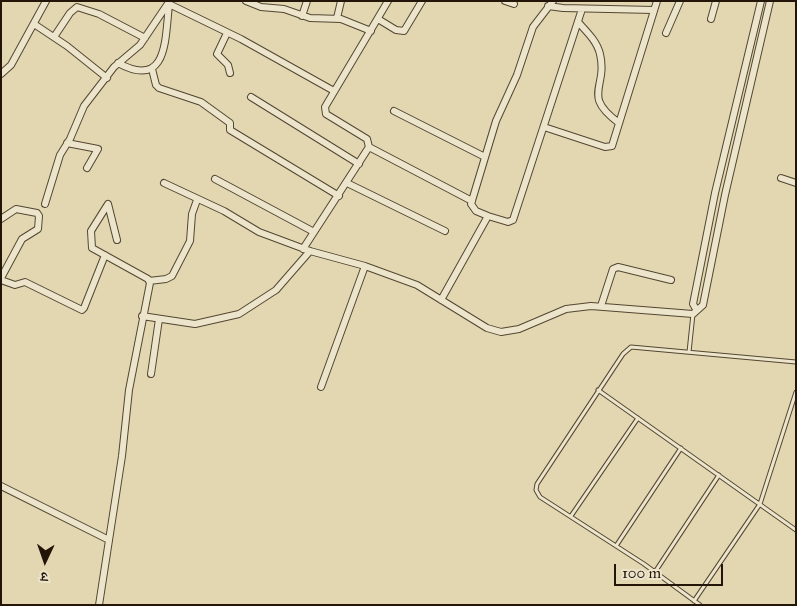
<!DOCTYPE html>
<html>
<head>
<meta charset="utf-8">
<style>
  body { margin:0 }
  #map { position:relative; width:797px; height:606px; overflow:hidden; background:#e2d7b0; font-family:"IM FELL Great Primer","Noto Serif Devanagari",serif }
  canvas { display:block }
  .frame { position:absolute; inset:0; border:2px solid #231608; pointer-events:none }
  .north { position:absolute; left:20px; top:536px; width:50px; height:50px; -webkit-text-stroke:4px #ece5cc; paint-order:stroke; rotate:183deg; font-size:14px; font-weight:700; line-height:20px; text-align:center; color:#231608 }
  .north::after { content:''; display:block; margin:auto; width:18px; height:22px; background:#231608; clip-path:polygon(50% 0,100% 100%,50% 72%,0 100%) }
  .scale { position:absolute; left:614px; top:564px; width:109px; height:22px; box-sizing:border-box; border:2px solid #231608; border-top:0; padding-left:6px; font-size:15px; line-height:18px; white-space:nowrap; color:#231608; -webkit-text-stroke:4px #ece5cc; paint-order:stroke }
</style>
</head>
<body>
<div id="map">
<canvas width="797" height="606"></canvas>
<div class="frame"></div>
<div class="north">उ</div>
<div class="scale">100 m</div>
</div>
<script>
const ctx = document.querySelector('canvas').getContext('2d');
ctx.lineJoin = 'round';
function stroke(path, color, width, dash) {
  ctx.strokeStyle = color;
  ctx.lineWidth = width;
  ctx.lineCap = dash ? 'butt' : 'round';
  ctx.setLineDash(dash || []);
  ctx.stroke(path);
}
const lane = new Path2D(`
  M689 352 693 314
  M598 390 796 530
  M571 516 638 418
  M616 546 681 448
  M655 572 719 475
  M694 601 760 504 796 392
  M700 605 644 564 540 497 536 490 537 484 623 354 631 347 796 362`);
const street = new Path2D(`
  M246 1 261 7 284 9 310 18 341 19 371 31
  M505 1 514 4
  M169 4 241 39 334 91
  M548 6 563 8 654 10
  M302 16 307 1
  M337 18 341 1
  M378 19 396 30 404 31 422 1
  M711 19 716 1
  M578 22C586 31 597 41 600 54 608 88 581 95 619 123
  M34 24 67 46 107 78
  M227 33 217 54 228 65 230 73
  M666 33 680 1
  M54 37 70 13 77 7 99 14 145 38
  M118 63C168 90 165 39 169 5
  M152 69 156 85 159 88 201 102 230 123V130L339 196
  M1 74 11 65 46 1
  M251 97 359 164
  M394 111 485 157
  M544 127 605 147 612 146 657 1
  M67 143 98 149 87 168
  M369 147 472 201
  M781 178 796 183
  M215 179 314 232
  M164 183 224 211 259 232 310 251 365 266 417 285 487 328 501 332 519 329 566 309 591 306 693 314 703 305 725 195 770 1
  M347 183 445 231
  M45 204 60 155 70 139 84 106 114 67 140 45 169 2
  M488 216 476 211 471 204 496 121 517 75 533 27 553 1
  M1 219 16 209 37 213 39 216 38 229 22 239 1 278
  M303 249 369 147 367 139 326 114 325 107 388 1
  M1 280 15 285 25 282 82 310 84 308 105 255
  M149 281 166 279 172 276 190 241 192 214 197 200
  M441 300 488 216 508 222 513 220 582 9
  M601 306 613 269 618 267 671 280
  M696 309 693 304 715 193 761 1
  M142 316 195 324 239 314 276 290 310 251
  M151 374 159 319
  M321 387 365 266
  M1 486 109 540
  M99 605 122 456 129 390 150 283 148 279 92 248 91 231 108 204 117 240`);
stroke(lane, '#534632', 5);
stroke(street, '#534632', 8);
stroke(lane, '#ece5cc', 3);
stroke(street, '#ece5cc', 6);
</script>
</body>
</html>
